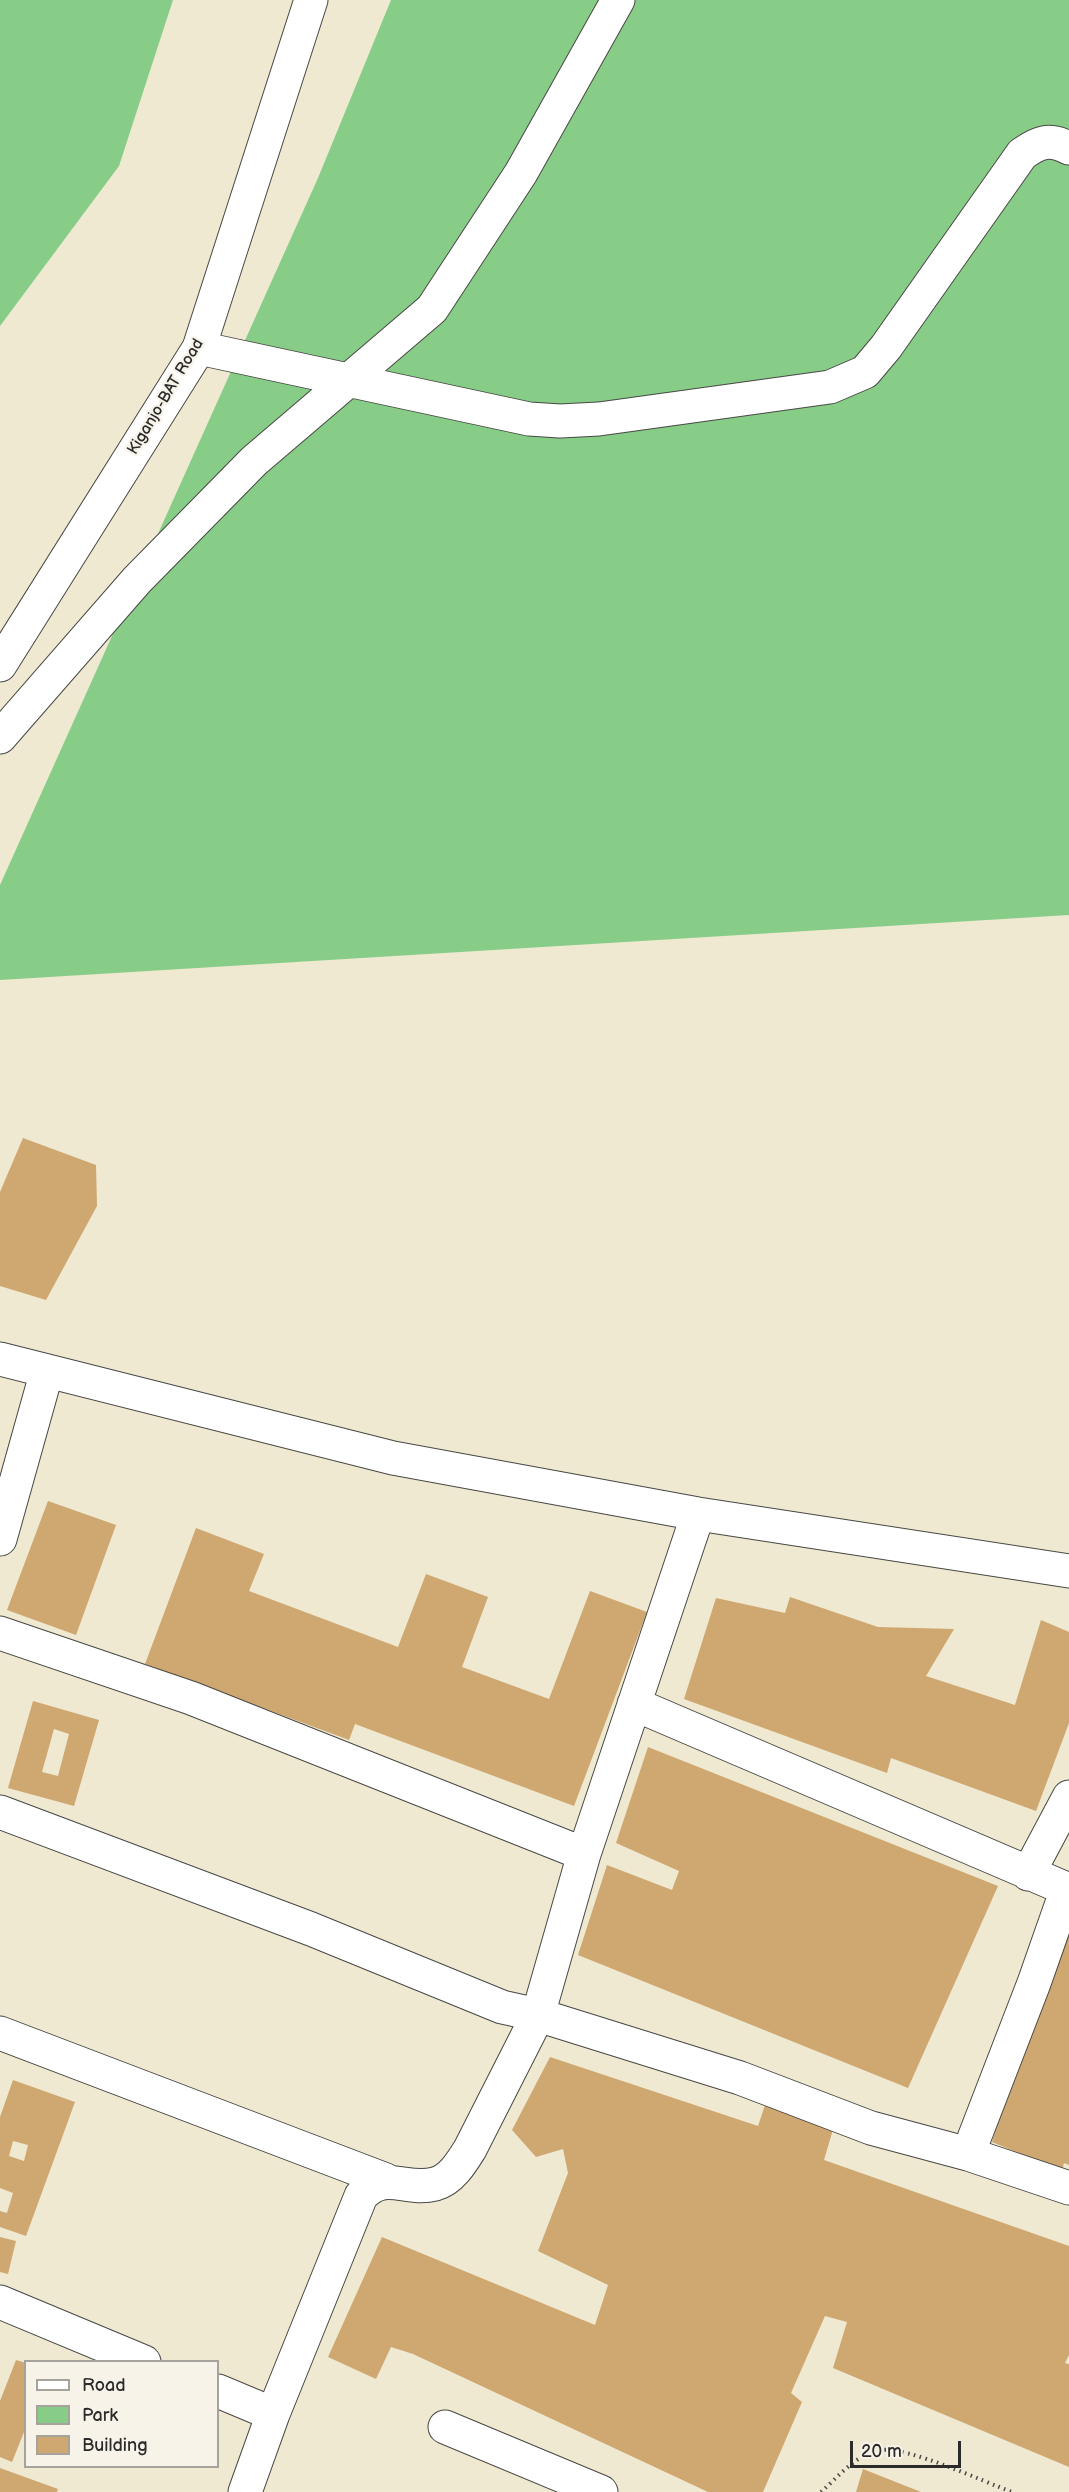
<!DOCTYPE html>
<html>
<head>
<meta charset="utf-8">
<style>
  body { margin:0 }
  #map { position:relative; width:1069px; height:2492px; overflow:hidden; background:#efe9d1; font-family:"Balsamiq Sans",sans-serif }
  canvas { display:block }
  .legend { position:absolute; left:24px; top:2360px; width:195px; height:108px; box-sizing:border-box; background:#f7f3e8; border:2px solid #a5a39c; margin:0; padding:8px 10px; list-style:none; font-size:18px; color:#2b2b2b }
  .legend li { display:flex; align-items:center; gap:12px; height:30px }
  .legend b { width:30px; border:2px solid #a5a39c }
  .scale { position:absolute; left:850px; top:2441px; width:111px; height:27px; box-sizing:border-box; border:3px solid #2b2b2b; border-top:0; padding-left:8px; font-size:18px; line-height:21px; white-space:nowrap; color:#2b2b2b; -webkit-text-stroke:4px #f7f3e8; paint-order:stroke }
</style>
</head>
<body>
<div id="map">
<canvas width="1069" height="2492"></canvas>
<ul class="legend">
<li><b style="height:8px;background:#fff"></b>Road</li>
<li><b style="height:16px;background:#87cd88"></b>Park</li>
<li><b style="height:16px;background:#cfa770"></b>Building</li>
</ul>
<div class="scale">20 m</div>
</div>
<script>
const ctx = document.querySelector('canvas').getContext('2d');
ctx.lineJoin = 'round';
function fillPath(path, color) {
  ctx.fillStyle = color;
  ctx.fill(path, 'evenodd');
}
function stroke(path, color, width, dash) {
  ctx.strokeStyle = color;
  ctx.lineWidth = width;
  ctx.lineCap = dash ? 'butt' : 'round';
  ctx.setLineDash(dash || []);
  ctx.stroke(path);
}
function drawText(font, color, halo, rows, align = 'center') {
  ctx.font = font + ' "Balsamiq Sans",sans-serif';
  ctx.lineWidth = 4.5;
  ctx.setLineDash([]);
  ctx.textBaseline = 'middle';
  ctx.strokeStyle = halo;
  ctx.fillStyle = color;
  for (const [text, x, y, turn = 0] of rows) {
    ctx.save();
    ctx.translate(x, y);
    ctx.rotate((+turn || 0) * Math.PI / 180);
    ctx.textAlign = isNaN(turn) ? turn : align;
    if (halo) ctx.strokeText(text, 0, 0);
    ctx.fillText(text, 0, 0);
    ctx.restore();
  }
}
const green = new Path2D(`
  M0 0H173L119 166 0 326Z
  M391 0H1069V915L0 980V885L318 178Z`);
const building = new Path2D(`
  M23 1138 96 1165 97 1206 46 1300 0 1286V1192Z
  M48 1501 116 1525 76 1635 7 1610Z
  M196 1528 264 1554 249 1591 398 1647 426 1574 488 1597 462 1667 549 1699 590 1591 647 1612 574 1806 355 1724 349 1740 145 1664Z
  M790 1597 878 1627 954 1629 926 1676 1015 1705 1041 1620 1069 1632V1723L1036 1811 891 1758 887 1773 684 1699 716 1598 785 1613Z
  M33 1701 99 1720 74 1806 8 1788ZM54 1729 69 1734 58 1776 42 1772Z
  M648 1747 998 1886 908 2088 578 1955 607 1865 672 1890 679 1871 616 1843Z
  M1056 1926 1069 1932V2165L1064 2163 1062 2171 992 2142Z
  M550 2057 758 2126 767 2099 834 2126 824 2160 1069 2246V2355L1065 2363 1069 2364V2467L833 2368 847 2322 825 2316 791 2393 802 2402 763 2492H708L413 2354 391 2347 376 2379 328 2357 382 2237 595 2325 608 2285 538 2251 568 2173 563 2149 536 2157 512 2130Z
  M13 2080 75 2102 26 2236 0 2227V2211L7 2213 13 2193 0 2188V2117ZM13 2141 28 2145 24 2161 9 2156Z
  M0 2237 16 2241 8 2274 0 2272Z
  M16 2360 26 2363V2427L12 2462 0 2457V2401Z
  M0 2468 58 2489 57 2492H0Z
  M863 2469 921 2492H856Z`);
const path = new Path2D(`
  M821 2492C838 2477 857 2453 881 2450 909 2447 982 2481 1012 2492`);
const minor = new Path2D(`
  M199 348 529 419 560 421 599 419 830 387 865 372 886 347 1022 154C1039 142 1049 138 1069 148
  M0 665 199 348 311 0
  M0 737 137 580 254 461 432 309 521 173 618 0
  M0 1359 393 1458 698 1514 1069 1571
  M0 1539 47 1371
  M0 1633 191 1698 584 1854
  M634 1704 1069 1890
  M0 1812 311 1929 502 2007 538 2015 740 2078 871 2128 968 2154 1034 1983 1067 1889
  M1028 1874 1069 1797
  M0 2033 386 2180
  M968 2154 1069 2188
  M0 2302 144 2362
  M218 2391 273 2414
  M445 2427 601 2492
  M245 2492 273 2414 361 2196C386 2169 405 2192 435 2184 451 2180 462 2162 470 2149L538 2015 584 1854 698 1514`);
const streetNames = [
  ["Kiganjo-BAT Road",166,397,-59]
];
fillPath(green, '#87cd88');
fillPath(building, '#cfa770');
stroke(minor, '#484844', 35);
stroke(path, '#484844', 4, [1.5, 4.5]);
stroke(minor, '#fff', 33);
drawText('16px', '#2b2b2b', '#f7f3e8', streetNames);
</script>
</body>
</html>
